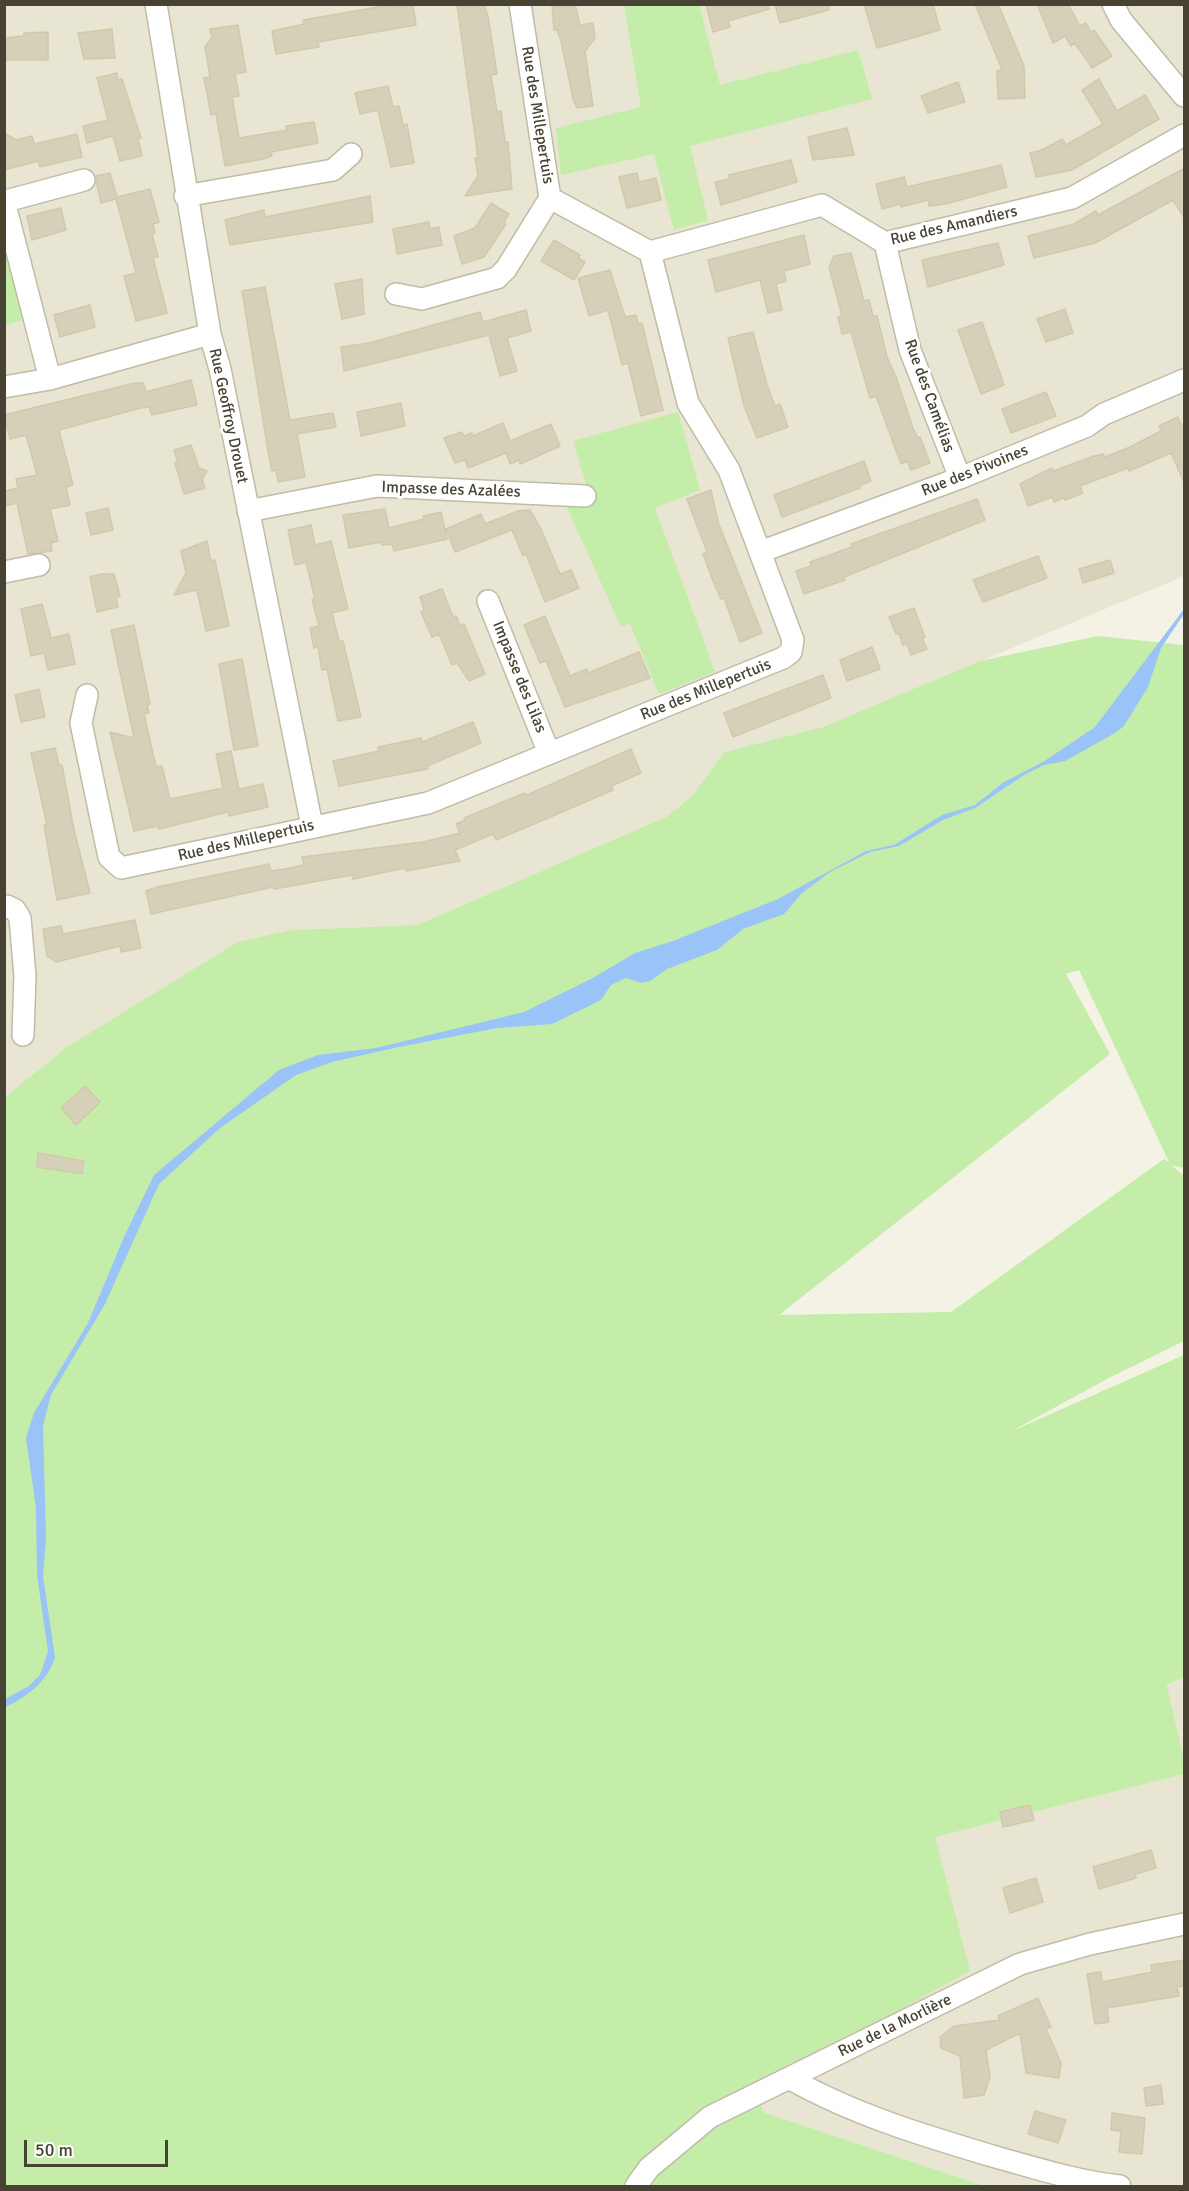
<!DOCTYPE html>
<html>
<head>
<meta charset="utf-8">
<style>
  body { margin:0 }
  #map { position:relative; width:1189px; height:2191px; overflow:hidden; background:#f4f2e4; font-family:Signika,sans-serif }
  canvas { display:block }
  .frame { position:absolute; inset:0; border:6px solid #474233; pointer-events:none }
  .scale { position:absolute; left:24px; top:2140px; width:144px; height:27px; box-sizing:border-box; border:3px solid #474233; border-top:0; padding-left:8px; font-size:18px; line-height:21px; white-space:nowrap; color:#474233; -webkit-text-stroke:4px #fff; paint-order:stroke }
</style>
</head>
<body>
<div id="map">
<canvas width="1189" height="2191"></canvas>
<div class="frame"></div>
<div class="scale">50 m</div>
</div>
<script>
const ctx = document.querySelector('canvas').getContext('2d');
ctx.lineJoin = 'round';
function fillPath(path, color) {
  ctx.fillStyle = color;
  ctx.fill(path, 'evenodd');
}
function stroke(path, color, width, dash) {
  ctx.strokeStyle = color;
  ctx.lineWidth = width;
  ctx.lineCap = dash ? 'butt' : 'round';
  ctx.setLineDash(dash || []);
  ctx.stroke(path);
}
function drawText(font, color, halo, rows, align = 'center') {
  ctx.font = font + ' Signika,sans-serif';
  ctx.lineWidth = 6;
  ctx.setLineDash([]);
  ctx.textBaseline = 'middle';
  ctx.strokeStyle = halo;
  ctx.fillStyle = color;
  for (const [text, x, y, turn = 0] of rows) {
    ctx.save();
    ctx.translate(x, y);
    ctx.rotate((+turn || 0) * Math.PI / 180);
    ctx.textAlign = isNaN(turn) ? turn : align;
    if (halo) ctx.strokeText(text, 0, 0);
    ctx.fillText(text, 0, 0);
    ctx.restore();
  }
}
const residential = new Path2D(`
  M5 5H1184V576L823 727 724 752 692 796 666 817 417 925 292 930 67 1047 5 1097Z
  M1184 1677V1760L1167 1685Z
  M1184 1774V2186H985L763 2112 756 2089 934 1837Z`);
const green = new Path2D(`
  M624 5H699L720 85 858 50 872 99 690 146 708 220 674 230 654 154 561 175 556 128 641 107Z
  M4 221 27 319 5 325H4Z
  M678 412 700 490 655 508 715 672 659 694 630 624 621 627 566 505 591 501 573 441Z
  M1098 636 1184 645V1168L1171 1165 1184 1176V1341L1107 1379 1010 1432 1184 1355V1677L1167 1685 1184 1760V1774L935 1837 970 1971 756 2089 763 2112 985 2186H5V1097L67 1047 238 942 292 930 417 925 666 817 692 796 724 752 823 727 980 661ZM1079 970 1169 1162 1164 1159 951 1312 779 1315 1110 1054 1066 974Z`);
const water = new Path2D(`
  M1184 609V614L1161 648 1148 687 1124 726 1115 733 1065 761 1044 765 1024 775 975 808 943 820 899 846 870 852 830 872 802 893 784 914 743 929 717 950 667 969 650 981 641 983 626 978 611 985 601 1000 552 1024 497 1028 399 1047 332 1062 296 1075 220 1128 159 1184 105 1304 51 1395 43 1426 46 1538 43 1576 55 1657C48 1681 26 1698 5 1707V1699L29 1686 40 1675 48 1651 37 1575 36 1508 26 1438 34 1413 88 1323 124 1237 154 1175 279 1070 318 1055 376 1048 524 1012 593 978 635 953 673 941 778 899 866 851 894 845 942 815 975 805 1004 782 1043 762 1095 727Z`);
const building = new Path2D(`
  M396 4H413L416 25 318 42 319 47 276 54 272 31 304 24 303 20Z
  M457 4H484L488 16 497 74 491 75 497 112 501 111 505 142H508L512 189 465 196 478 176 475 158H478Z
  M552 4H575L580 25 593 23 595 38 585 51 593 106 577 108 573 99 561 41 557 30H554Z
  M706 4H768L769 9 728 21 730 27 713 32Z
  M775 4H829V10L780 23Z
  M864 4H933L940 30 877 48Z
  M975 4H998L1024 66 1025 98 998 99 997 71 1002 70Z
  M1037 4H1068L1080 26 1086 23 1091 32 1094 30 1112 56 1092 68 1082 53 1074 43 1071 46 1065 36 1053 43Z
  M238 25 246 72 235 74 239 96 232 97 239 138 287 130 286 126 314 122 318 143 271 152 272 156 263 159 225 166 216 114 211 115 204 78 210 77 205 47 212 37 210 29Z
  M112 29 115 58 84 59 78 33Z
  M48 32V60H4V38L24 36V33Z
  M117 73 118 80 122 79 141 138 138 139 142 156 120 161 113 136 87 143 83 126 108 120 97 78Z
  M1099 79 1117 111 1145 95 1159 119 1072 170 1036 177 1030 153 1042 150 1062 139 1066 145 1103 124 1082 90Z
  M958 82 965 102 928 113 921 96Z
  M388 86 393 107 399 106 403 125 407 124 414 163 391 167 378 110 360 114 355 93Z
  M847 128 854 155 813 160 808 137Z
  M4 133 16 140 32 136 34 144 77 134 82 157 40 167 38 161 4 170Z
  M791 160 797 182 721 205 715 182 730 179 729 175Z
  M1001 165 1007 187 946 204 929 206 928 200 901 207 900 204 882 209 876 184 904 177 907 187Z
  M1185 168V219L1173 200 1095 243 1034 258 1028 236 1074 224 1096 211 1098 215Z
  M110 173 117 197 150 189 159 222 153 224 155 233 152 234 158 257 153 258 167 313 136 321 124 276 136 273 116 199 101 203 96 181V176Z
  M637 173 639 182 656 178 661 200 627 208 619 177Z
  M370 196 373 222 230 245 225 220 264 210 265 217Z
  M491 203 509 214 504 222 506 224 484 257 462 264 454 236 475 228Z
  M61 208 66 230 32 240 27 216Z
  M429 222 430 229 439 227 442 245 397 254 393 229Z
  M804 235 810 264 784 271 786 281 776 284 782 310 768 313 760 280 716 292 708 260Z
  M554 240 580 255 578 258 585 262 574 280 541 261Z
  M998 243 1004 265 928 287 922 260Z
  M851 253 864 301 869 300 873 316H877L887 357 896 377 913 428 918 438 920 437 930 463 911 470 907 461 901 464 876 396 870 398 851 332 842 334 838 317 842 316 829 267 834 256Z
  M610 270 625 317 636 315 638 323H642L663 410 641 416 628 363 622 365 608 310 589 316 578 278Z
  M362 279 364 314 342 319 335 284Z
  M265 287 290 420 333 413 336 427 297 434 305 477 278 482 276 470 272 471 269 457 242 291Z
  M90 305 95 327 60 337 54 315Z
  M1065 309 1073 333 1046 342 1037 319Z
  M526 310 531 331 507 338 517 371 500 376 489 335 344 371 341 347 369 343 480 312 483 322Z
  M982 322 1004 385 981 394 958 330Z
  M753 332 767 385 775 406 780 404 788 427 757 438 744 406 728 338Z
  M191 380 197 405 152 415 149 407 141 408 59 430 73 485 66 487 70 505 50 509 58 541 51 543 52 551 28 554 17 503 5 506V491L18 488 16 479 37 475 26 435 10 439 4 415 135 383H143L146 392Z
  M1046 392 1056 416 1011 433 1002 409Z
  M401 403 405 426 361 436 357 412Z
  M1178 417 1185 433V484L1171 453 1129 471 1128 468 1080 486 1083 493 1065 500 1064 498 1054 502 1052 497 1028 506 1020 484 1052 468 1053 471 1094 456 1103 454 1105 457 1130 447 1161 431 1159 426Z
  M503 423 510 441 551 424 560 446 520 464 519 460 510 464 506 453 468 468 465 460 455 463 444 438 462 432 464 436 472 433 473 436Z
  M191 445 199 468 207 471 202 479 205 488 184 494 175 463H178L174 450Z
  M864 461 871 481 859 486 860 488 782 517 774 495Z
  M711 490 718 522 762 633 740 642 724 598 721 599 713 581 703 554 707 552 687 499Z
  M977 499 985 520 844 577 845 580 804 594 796 571 811 566 810 562 852 547 851 544Z
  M108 508 113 530 91 535 86 513Z
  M385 509 389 528 424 519 423 516 441 512 447 539 394 551 392 544 382 545 381 542 349 548 343 515Z
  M530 510 541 529 560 574 571 570 579 588 545 602 526 554 523 556 512 530 455 552 446 529 481 514 485 524 518 511Z
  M311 525 315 545 331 541 348 609 332 613 339 641H343L361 717 338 721 327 669 322 670 318 647 314 648 310 628 319 626 312 599H315L306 562 295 565 288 530Z
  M207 541 211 561 215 560 229 626 206 631 197 590 174 595 186 573 181 551Z
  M1038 556 1047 578 983 602 973 580Z
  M1110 560 1114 573 1083 583 1079 569Z
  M101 574H114L120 596 116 598 118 607 97 612 90 577Z
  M442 589 453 617 456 616 460 625 464 624 485 674 469 681 457 663 452 665 439 634 432 637 421 612 424 610 420 597Z
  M42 604 51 638 69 634 75 664 48 670 44 653 31 656 21 609Z
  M914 608 925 637 922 638 927 649 911 655 907 644 903 645 899 634H896L889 617Z
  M545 616 570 676 587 669 588 673 639 652 650 678 565 707 546 661 540 663 524 625Z
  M134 625 150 704 147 705 149 713 144 714 156 767 162 766 170 799 223 788 216 754 231 751 239 789 263 784 268 807 229 816 228 812 159 829 158 826 134 831 110 732 134 738 111 630Z
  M872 647 880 669 847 681 840 660Z
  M242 659 258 746 234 750 219 664Z
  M823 675 831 698 733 737 724 713Z
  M39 689 45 717 21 722 15 695Z
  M473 722 481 743 427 766 428 769 339 786 333 761 379 751 378 747 421 738 422 742Z
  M55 748 59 765H62L74 830 90 893 57 900 44 825H47L31 753Z
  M631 749 641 773 611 786 613 790 555 815 496 840 493 834 455 850 460 861 406 871 405 868 353 879 352 875 274 889 273 887 151 914 146 891 157 887 269 864 271 871 285 869 304 865 302 857 423 842 460 833 456 824 465 820 464 818 525 793 527 795Z
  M135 920 141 948 121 952 120 946 56 962 47 956 43 929 61 926 63 934Z
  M85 1086 100 1102 76 1125 61 1108Z
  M38 1153 84 1161 82 1174 37 1167Z
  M1030 1805 1034 1820 1003 1827 1000 1812Z
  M1151 1850 1156 1868 1135 1874 1136 1878 1099 1889 1093 1867Z
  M1036 1878 1043 1902 1010 1913 1003 1888Z
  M1185 1960V1986L1177 1987 1179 1996 1107 2008 1109 2022 1095 2024 1087 1974 1101 1972 1102 1982 1152 1972 1151 1965Z
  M1038 1998 1051 2027 1046 2029 1061 2063 1059 2078 1026 2073 1020 2033 986 2050 990 2077 984 2095 964 2098 960 2056 941 2048 940 2037 954 2026 1000 2020 998 2016Z
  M1161 2085 1163 2104 1146 2106 1144 2088Z
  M1035 2111 1066 2120 1058 2143 1028 2134Z
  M1112 2113 1145 2118 1142 2154 1119 2152 1121 2131 1111 2130Z`);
const street = new Path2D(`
  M156 4 210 334 220 369 312 826
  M1113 4 1121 20 1184 96
  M185 196 333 170 351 154
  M4 201 50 379
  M6 201 84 180
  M885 243 910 350 960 478
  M650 252 822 205 885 243 1072 198 1184 135
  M396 294 422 299 497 278 506 269 550 198
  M4 387 50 379 210 334
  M248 511 377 486 585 496
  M760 552 960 478 1087 426 1104 414 1184 380
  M4 572 39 565
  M488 601 549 753
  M87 695 81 723 109 857 121 868 428 803 783 658 791 652 793 640 729 470 688 403 650 252 550 198 520 4
  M4 908 7 906 15 910 20 918 25 976 23 1035
  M789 2078C854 2115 928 2137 999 2158 1039 2169 1080 2182 1120 2186
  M636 2186 649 2168 710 2117 1020 1964 1090 1944 1184 1924`);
const streetNames = [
  ["Rue des Millepertuis",537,115,81],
  ["Rue des Amandiers",954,226,-13],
  ["Rue des Camélias",929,396,70],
  ["Rue Geoffroy Drouet",228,416,78],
  ["Rue des Pivoines",975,471,-22],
  ["Impasse des Azalées",451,490,2],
  ["Impasse des Lilas",519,677,68],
  ["Rue des Millepertuis",706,690,-22],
  ["Rue des Millepertuis",246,841,-13],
  ["Rue de la Morlière",895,2026,-26]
];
fillPath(residential, '#e8e5d2');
fillPath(green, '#c3eda9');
fillPath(water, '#9ac3f7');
fillPath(building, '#d7d0b9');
stroke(building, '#d2c9ab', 1.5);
stroke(street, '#c0bba6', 24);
stroke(street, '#fff', 21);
drawText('16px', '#474233', '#fff', streetNames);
</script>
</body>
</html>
